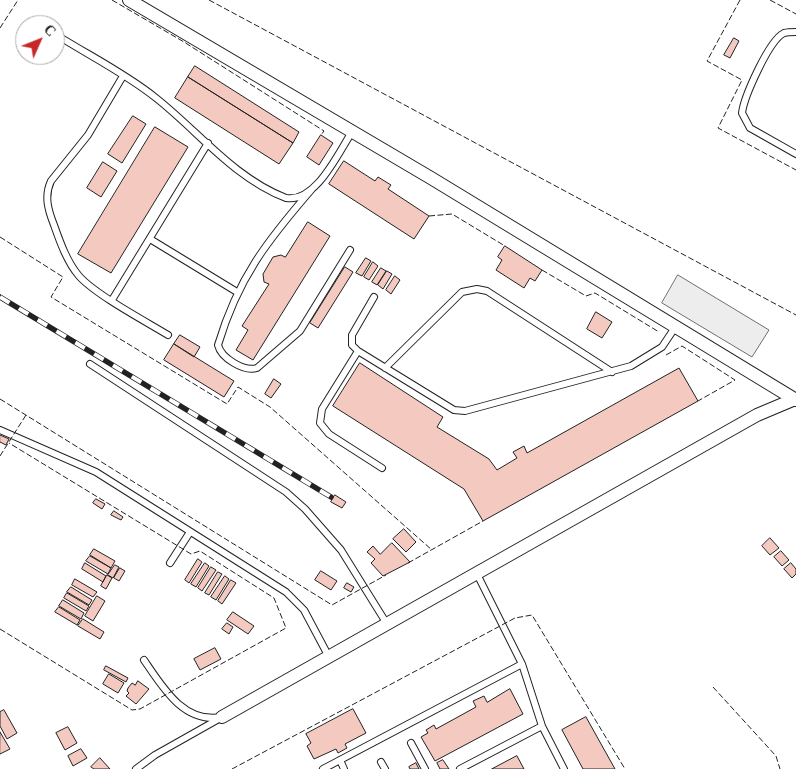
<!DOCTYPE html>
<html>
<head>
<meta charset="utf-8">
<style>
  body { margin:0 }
  #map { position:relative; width:796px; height:769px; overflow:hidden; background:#fff; font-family:"Libre Baskerville",serif }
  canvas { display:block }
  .north { position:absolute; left:15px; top:15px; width:50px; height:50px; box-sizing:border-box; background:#fff; border:1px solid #a7a7a7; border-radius:50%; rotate:46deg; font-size:14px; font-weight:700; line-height:20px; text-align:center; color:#222 }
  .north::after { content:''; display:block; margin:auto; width:18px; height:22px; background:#c62828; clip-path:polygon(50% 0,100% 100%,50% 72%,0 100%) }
</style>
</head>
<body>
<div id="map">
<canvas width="796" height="769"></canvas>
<div class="north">С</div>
</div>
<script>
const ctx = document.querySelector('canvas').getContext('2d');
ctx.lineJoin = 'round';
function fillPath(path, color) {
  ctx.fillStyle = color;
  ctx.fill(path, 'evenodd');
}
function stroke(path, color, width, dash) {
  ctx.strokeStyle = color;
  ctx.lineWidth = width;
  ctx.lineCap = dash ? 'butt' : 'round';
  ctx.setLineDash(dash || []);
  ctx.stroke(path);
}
const parking = new Path2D(`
  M678 275 769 330 752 357 662 303Z`);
const building = new Path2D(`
  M734 38 739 41 730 58 724 55Z
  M195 66 299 132 293 143 188 77Z
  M188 77 293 143 279 164 175 98Z
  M133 116 146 124 122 163 108 154Z
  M155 127 188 147 111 273 78 254Z
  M321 135 333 143 319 165 307 157Z
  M344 161 375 181 378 177 391 185 388 189 429 216 414 239 329 184Z
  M103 162 117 171 101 197 87 188Z
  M308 222 330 236 253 360 236 350 248 330 242 326 269 284 264 282 263 274 273 257 281 255 285 257Z
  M505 246 542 270 535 281 530 278 524 288 496 270 502 260 498 257Z
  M366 258 371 261 362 276 356 273Z
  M373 262 378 266 369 280 364 277Z
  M345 267 353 272 318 328 310 323Z
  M381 268 386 271 377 285 372 282Z
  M387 271 392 274 383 289 378 285Z
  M395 276 400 280 391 294 386 290Z
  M596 312 612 322 602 338 587 329Z
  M180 335 200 347 194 357 174 344Z
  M174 344 234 381 224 397 164 360Z
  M360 363 443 417 437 427 489 459 497 470 517 458 513 452 524 446 527 453 679 368 698 401 483 521 464 489 333 406Z
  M274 379 281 384 271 398 265 394Z
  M0 435 9 439 6 445 0 442Z
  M335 495 346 502 342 508 331 502Z
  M96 499 105 504 102 509 93 503Z
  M114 511 123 517 121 520 111 515Z
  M404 529 416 542 406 552 393 539Z
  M770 538 779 548 770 555 762 546Z
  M392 543 410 562 383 576 371 563 375 559 367 552 373 546 380 554Z
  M94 549 115 561 111 568 90 555Z
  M781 551 789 560 782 566 774 557Z
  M90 556 111 568 108 574 86 561Z
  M198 559 202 562 189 583 185 580Z
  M85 563 106 576 103 582 82 569Z
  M205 563 209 566 196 587 191 584Z
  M791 563 796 569V574L792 578 784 569Z
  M115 565 119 567 113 578 108 575Z
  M211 567 216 570 202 591 198 588Z
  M120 568 125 571 119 581 114 578Z
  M321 571 337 581 331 590 315 580Z
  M218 572 222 574 209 595 205 593Z
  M107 575 112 578 106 589 101 586Z
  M225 576 229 579 216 600 211 597Z
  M75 579 97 592 93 597 72 585Z
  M231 580 236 583 222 604 218 601Z
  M347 583 354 587 351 592 344 588Z
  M71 587 92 600 89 605 67 592Z
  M67 593 89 606 86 611 64 598Z
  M97 596 105 601 93 621 85 616Z
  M63 600 84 613 81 619 59 606Z
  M59 607 80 620 77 625 55 612Z
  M233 612 254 626 248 634 227 620Z
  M83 619 104 632 100 639 78 626Z
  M227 623 233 627 229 634 222 629Z
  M215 648 221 659 200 670 194 659Z
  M106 666 128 678 126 682 104 670Z
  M109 674 124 683 118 693 103 684Z
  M138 681 149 689 136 704 126 696 129 693 127 691 128 688 132 683 135 685Z
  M510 689 523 714 435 761 421 737 428 733 426 730 434 725 436 729 476 707 473 701 484 696 487 702Z
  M353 709 366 733 345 744 347 748 338 753 336 749 314 759 307 746 311 743 306 734Z
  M4 710 17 733 7 739 0 726V712Z
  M586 717 615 769H583L562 730Z
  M68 727 77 743 65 750 56 733Z
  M0 732 10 749 0 754Z
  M81 749 87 758 73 766 68 756Z
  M517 756 524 769H492Z
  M100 758 110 769H94L91 767Z
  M443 760 449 769H440L437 763Z
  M416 763 419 769H410L409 767Z`);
const lane = new Path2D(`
  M796 32C792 32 788 32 784 33 769 40 744 97 742 113L750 128 796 154
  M55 34C88 55 125 73 156 98 198 131 234 178 286 198 316 203 338 153 352 132
  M123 76 88 135 51 181C44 196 48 210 54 225 60 242 67 262 79 276 96 295 145 321 168 335
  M312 189C267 241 238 278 218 345 221 358 244 372 257 368L300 331 350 250
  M150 239 237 292
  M374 297 352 335V345L358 351 454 410 465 411 631 366 662 347 676 326
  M112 300 208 143
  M358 351 322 409 320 423 329 434 382 468
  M90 364 286 492 305 509 341 550 387 624
  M385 368 462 292 477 289 487 291 612 372
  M0 430 96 472 286 592 304 610 329 657
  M170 563 190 532
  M477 574 522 664 542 726 564 769
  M144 660C163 688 184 724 222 717
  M411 743 425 769
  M340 760 344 769
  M381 762 385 769
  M136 769 155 755 217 720
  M323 769 522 664
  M460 769 542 726`);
const street = new Path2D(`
  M129 0 431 178 796 400
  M222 717 757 415 795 399`);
const rail = new Path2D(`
  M0 297 331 497`);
const fence = new Path2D(`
  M112 0 184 42 324 131 321 135
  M209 0 796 315
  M740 0 707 61 742 80 718 128 796 170
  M770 0 796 14
  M0 28 18 0
  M429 216 452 214 505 246
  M0 237 63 277 51 297 227 404 238 387 270 407 432 550
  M542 270 586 296 595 293 659 332
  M666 355 682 346 735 380 698 401
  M0 399 332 605 386 575
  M0 456 26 415
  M408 563 483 521
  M0 629 132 710 140 709 286 628 274 598 200 551 191 554 9 443
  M713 687 776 756 780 769
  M232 769 515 618 532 615 625 769`);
fillPath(parking, '#ededed');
stroke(parking, '#6f6f6f', 1);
fillPath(building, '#f3c9c0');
stroke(building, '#222', 1);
stroke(lane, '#222', 8);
stroke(street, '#222', 14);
stroke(lane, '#fff', 6);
stroke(street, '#fff', 12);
stroke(rail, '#222', 5.5);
stroke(rail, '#fff', 4, [11]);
stroke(fence, '#222', 1, [6, 2.5]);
</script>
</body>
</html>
